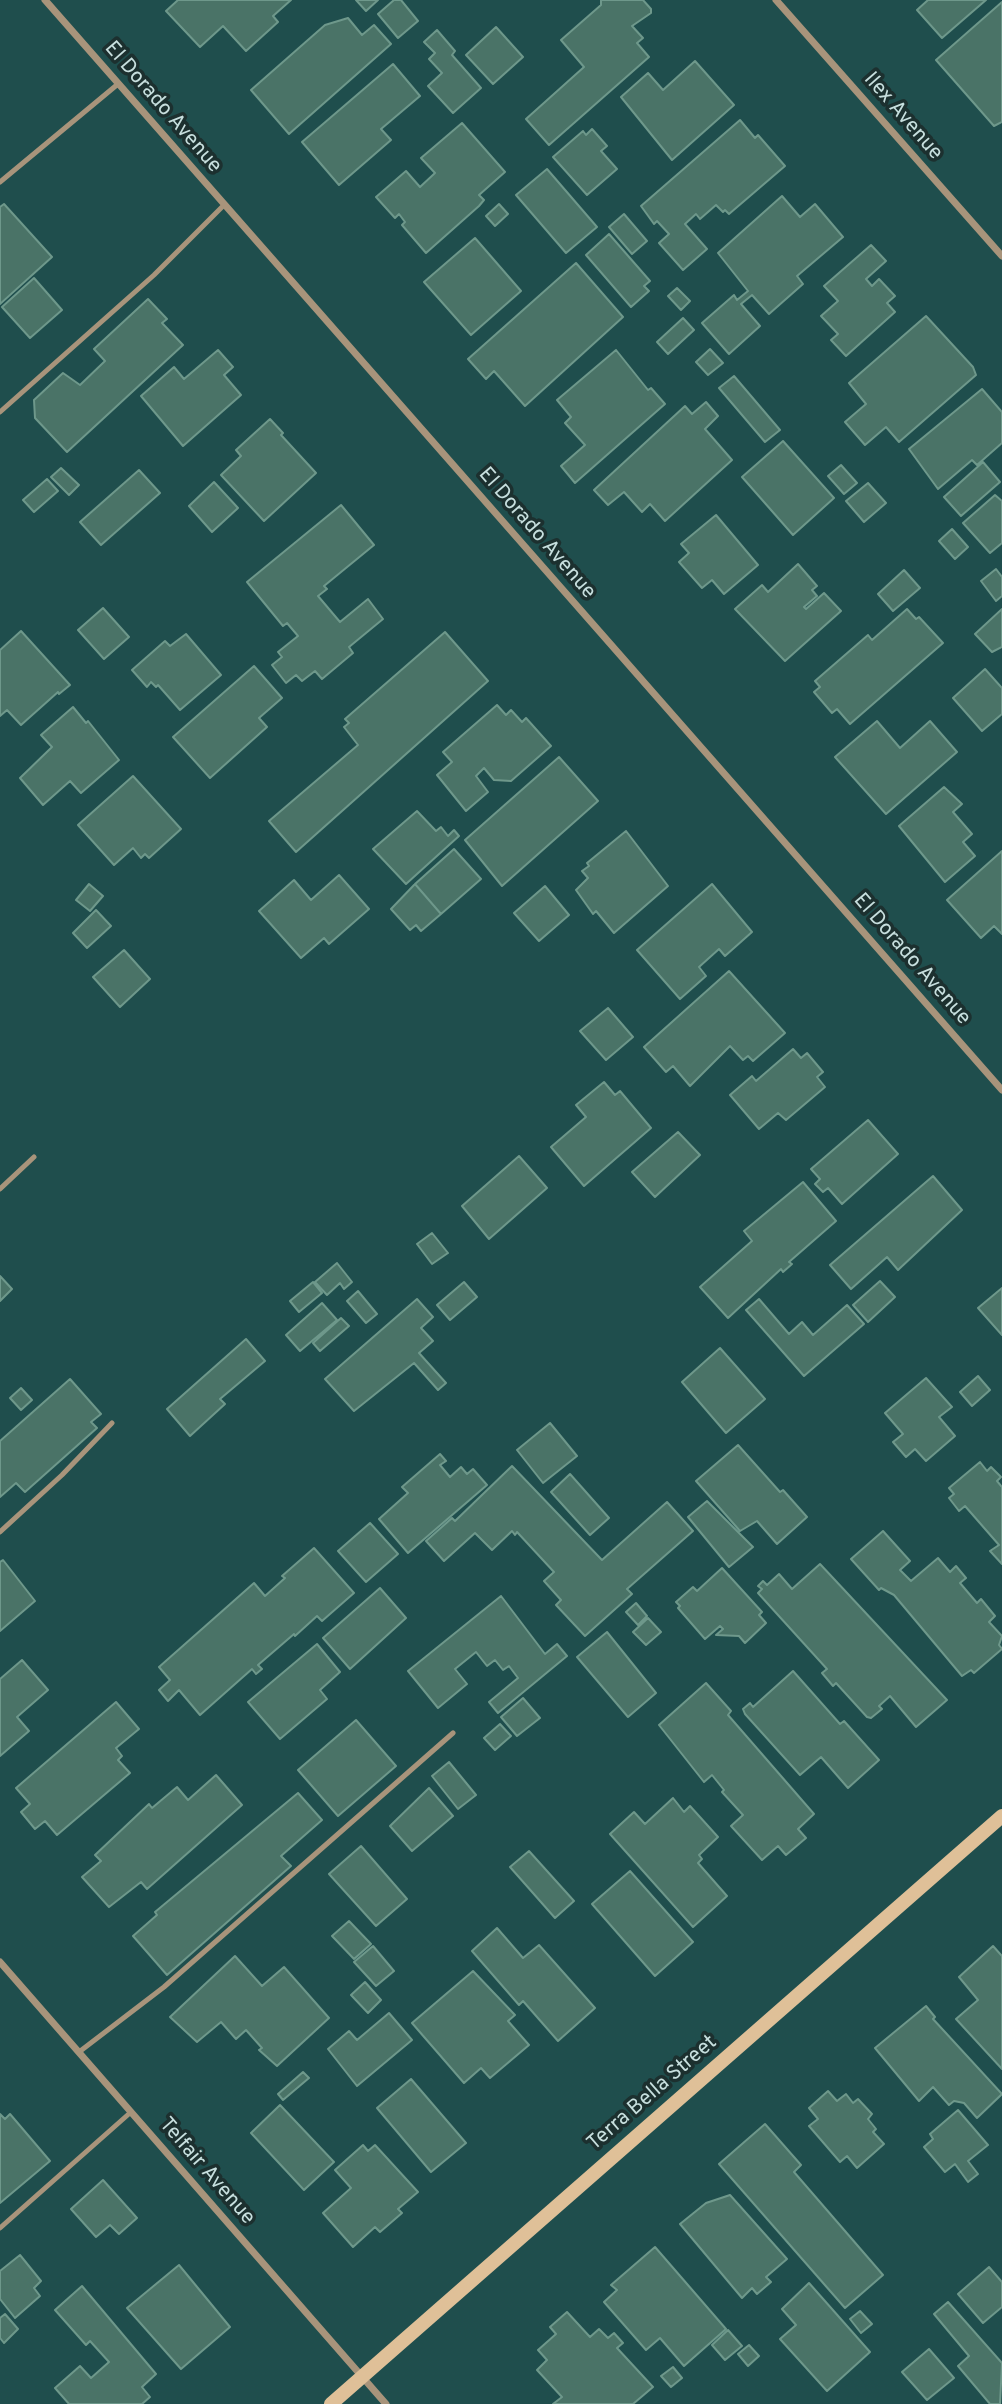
<!DOCTYPE html>
<html>
<head>
<meta charset="utf-8">
<style>
  body { margin:0 }
  canvas { display:block; background:#1f4e4d }
</style>
</head>
<body>
<canvas width="1002" height="2404"></canvas>
<script>
const ctx = document.querySelector('canvas').getContext('2d');
ctx.lineJoin = 'round';
function fillPath(path, color) {
  ctx.fillStyle = color;
  ctx.fill(path, 'evenodd');
}
function stroke(path, color, width, dash) {
  ctx.strokeStyle = color;
  ctx.lineWidth = width;
  ctx.lineCap = dash ? 'butt' : 'round';
  ctx.setLineDash(dash || []);
  ctx.stroke(path);
}
function drawText(font, color, halo, rows, align = 'center') {
  ctx.font = font + ' Overpass,sans-serif';
  ctx.lineWidth = 7;
  ctx.setLineDash([]);
  ctx.textBaseline = 'middle';
  ctx.strokeStyle = halo;
  ctx.fillStyle = color;
  for (const [text, x, y, turn = 0] of rows) {
    ctx.save();
    ctx.translate(x, y);
    ctx.rotate((+turn || 0) * Math.PI / 180);
    ctx.textAlign = isNaN(turn) ? turn : align;
    if (halo) ctx.strokeText(text, 0, 0);
    ctx.fillText(text, 0, 0);
    ctx.restore();
  }
}
const building = new Path2D(`
  M178 0H291L273 16 278 22 246 51 223 26 200 47 166 11Z
  M356 0H378L366 11Z
  M394 0H401L418 21 398 38 378 14Z
  M601 0H643L651 9V13L632 26 643 38 637 43 649 57 549 145 526 119 584 67 561 40 601 5Z
  M928 0H986L942 38 917 10Z
  M1002 2V122L994 126 936 60Z
  M348 18 362 35 374 25 391 44 289 134 251 90 325 25Z
  M496 27 523 57 493 84 466 55Z
  M437 30 455 51 452 55 481 88 453 113 428 86 442 73 429 59 435 53 424 42Z
  M695 61 734 105 672 160 621 97 648 73 663 90Z
  M393 64 420 96 381 129 391 140 339 185 302 142Z
  M740 120 755 138 758 135 785 166 729 214 725 210 723 212 716 205 700 219 696 214 685 224 707 249 683 270 659 243 669 234 657 221 654 224 641 206Z
  M462 123 505 172 479 195 484 200 479 206 426 253 402 225 405 222 399 214 395 218 376 197 406 171 420 187 435 173 421 158Z
  M592 129 607 146 601 151 617 169 587 195 553 157 583 131 586 135Z
  M547 169 597 227 566 253 516 195Z
  M782 196 800 217 815 204 843 237 797 276 803 284 769 314 752 295 741 304 760 326 729 354 702 323 734 295 737 300 748 291 718 253Z
  M4 204 52 257 0 304V207Z
  M499 204 508 214 495 226 486 216Z
  M624 214 647 241 632 254 609 227Z
  M609 234 650 281 644 286 649 291 631 307 586 255Z
  M475 238 521 291 471 335 424 282Z
  M871 245 886 261 866 279 872 286 879 279 895 296 887 303 895 312 846 356 831 340 838 334 821 316 838 301 824 286Z
  M576 263 623 317 525 406 494 371 486 379 468 359Z
  M34 278 62 310 30 338 2 307Z
  M677 288 690 301 681 310 668 296Z
  M148 299 167 319 162 323 183 345 67 452 35 418 34 400 63 373 80 385 105 361 94 349Z
  M926 316 973 367 976 375 899 442 886 427 865 445 845 422 866 404 849 383Z
  M683 318 694 330 668 354 657 342Z
  M710 349 723 363 708 375 696 362Z
  M218 350 233 367 224 375 241 395 183 446 141 396 174 367 184 379Z
  M616 350 648 390 651 388 665 404 575 483 561 466 585 445 565 423 571 417 557 400Z
  M734 376 780 430 765 442 719 388Z
  M982 389 1002 412V443L977 465 972 460 938 489 909 449Z
  M706 402 718 416 705 429 732 460 665 521 650 504 642 512 624 492 608 505 594 490 685 406 692 414Z
  M270 419 283 433 281 435 316 473 264 521 221 475 241 456 236 450Z
  M783 441 834 498 793 535 742 477Z
  M983 462 1000 482 961 516 944 497Z
  M841 465 857 483 844 494 828 476Z
  M61 468 79 485 69 495 51 477Z
  M139 470 160 493 101 545 80 522Z
  M47 479 58 491 34 512 23 500Z
  M214 482 238 508 212 532 189 506Z
  M868 483 886 503 864 522 846 501Z
  M995 495 1002 501V543L990 553 963 523Z
  M341 505 374 545 324 586 327 589 318 596 340 622 368 599 383 619 349 647 353 653 322 679 315 671 302 681 296 675 286 683 272 665 282 657 278 652 298 636 287 623 283 626 247 582Z
  M716 515 758 565 724 594 712 580 702 588 679 562 689 553 681 544Z
  M952 529 968 547 955 559 939 541Z
  M798 564 817 586 812 590 817 596 804 607 806 609 824 593 841 611 785 661 735 609 762 585 768 592Z
  M996 569 1002 577V596L996 601 981 581Z
  M904 570 920 588 893 611 878 594Z
  M103 608 129 637 104 659 78 630Z
  M907 609 916 619 919 617 943 643 850 724 837 709 832 713 814 692 820 687 815 681 868 635 872 640Z
  M1002 609V647L992 652 975 634Z
  M21 631 70 685 59 694 58 692 21 725 7 710 0 716V650Z
  M445 632 488 681 296 852 269 821 358 745 344 727 349 723 345 719Z
  M186 634 221 675 180 710 158 685 156 687 151 682 147 687 132 670 165 641 170 646Z
  M254 666 282 698 259 718 267 727 210 778 173 737Z
  M985 669 1002 688V714L982 731 953 698Z
  M497 705 506 715 511 710 522 722 526 718 551 746 511 781 494 780 484 768 476 776 488 792 466 811 437 775 452 762 443 752Z
  M73 707 86 723 88 721 119 760 81 793 70 781 43 805 20 778 52 747 41 735Z
  M877 721 900 748 930 721 957 752 886 814 835 757Z
  M559 757 598 801 502 886 465 840Z
  M133 776 181 829 149 858 145 854 141 858 133 848 114 865 78 825Z
  M944 787 962 804 953 812 972 834 963 842 975 856 945 882 899 826Z
  M417 811 436 831 441 827 448 836 454 830 459 836 406 884 373 849Z
  M626 831 668 886 614 933 596 911 593 914 576 890 588 878 582 871 589 866 587 863Z
  M454 849 481 879 441 914 415 884Z
  M1002 851V934L994 926 981 938 947 900Z
  M339 875 369 909 329 944 324 938 301 958 259 911 294 880 311 900Z
  M89 884 103 896 90 911 76 900Z
  M415 884 441 914 421 931 416 925 410 930 391 909Z
  M712 884 752 932 725 956 719 949 699 967 706 976 680 999 637 950Z
  M545 886 569 915 539 941 514 913Z
  M96 910 111 926 87 948 73 933Z
  M124 950 150 979 120 1007 93 977Z
  M729 971 785 1033 753 1061 748 1056 743 1060 730 1046 690 1086 673 1066 666 1072 644 1047Z
  M608 1008 633 1037 606 1060 580 1031Z
  M793 1049 801 1058 807 1053 823 1072 817 1077 825 1087 786 1120 778 1113 759 1129 730 1095 752 1076 756 1081Z
  M604 1082 615 1095 620 1091 651 1128 584 1186 551 1147 586 1117 576 1105Z
  M868 1120 898 1154 842 1204 828 1188 823 1192 815 1184 820 1179 811 1169Z
  M678 1132 700 1155 655 1197 632 1172Z
  M519 1156 547 1188 489 1239 462 1206Z
  M933 1176 962 1210 898 1270 887 1257 851 1289 830 1265Z
  M803 1182 836 1221 789 1262 792 1264 783 1272 781 1269 728 1318 700 1287 752 1241 744 1231Z
  M432 1233 448 1253 432 1264 417 1244Z
  M337 1263 352 1282 344 1289 340 1283 327 1295 315 1282Z
  M0 1276 12 1289 0 1301Z
  M880 1281 895 1297 868 1322 853 1305Z
  M313 1282 322 1293 299 1312 290 1301Z
  M464 1282 477 1297 450 1320 437 1305Z
  M1002 1288V1335L978 1308Z
  M358 1291 377 1314 366 1323 347 1301Z
  M417 1299 433 1317 421 1328 433 1341 419 1353 446 1383 438 1390 414 1363 354 1411 325 1379Z
  M759 1299 789 1334 802 1322 813 1335 847 1305 864 1324 804 1376 746 1310Z
  M322 1303 337 1320 300 1351 286 1335Z
  M341 1318 349 1326 320 1351 313 1343Z
  M246 1339 265 1361 220 1399 225 1404 190 1436 167 1409Z
  M720 1348 765 1399 726 1433 682 1382Z
  M978 1376 990 1390 972 1406 960 1392Z
  M926 1378 952 1407 939 1417 955 1436 926 1461 915 1449 906 1457 893 1442 903 1434 885 1413Z
  M70 1379 101 1414 91 1422 97 1428 25 1492 16 1483 0 1497V1441Z
  M21 1388 32 1400 21 1410 10 1398Z
  M550 1423 577 1456 543 1483 517 1450Z
  M738 1445 780 1492 783 1490 807 1517 777 1544 757 1521 740 1531 696 1481Z
  M440 1454 446 1461 440 1465 450 1477 461 1467 467 1474 473 1469 487 1485 408 1553 379 1519 408 1493 402 1487Z
  M980 1462 987 1471 991 1467 1001 1477 997 1481 1002 1487V1564L990 1551 999 1545 965 1506 959 1511 949 1498 954 1494 949 1488Z
  M512 1466 602 1560 667 1502 693 1531 627 1589 632 1594 585 1636 556 1605 561 1600 544 1581 554 1572 517 1532 515 1535 512 1531 492 1550 475 1533 444 1561 426 1541 452 1518 455 1521Z
  M570 1474 609 1518 590 1535 551 1492Z
  M707 1501 753 1547 729 1567 688 1517Z
  M370 1523 398 1554 366 1582 338 1551Z
  M883 1531 910 1561 900 1570 911 1581 938 1558 950 1572 956 1566 966 1578 960 1583 977 1603 981 1599 995 1616 989 1622 1002 1636 999 1645 1002 1649 974 1673 971 1670 962 1676 894 1595 881 1588 879 1590 851 1559Z
  M314 1548 354 1593 322 1621 317 1616 295 1636 294 1634 258 1665 262 1669 256 1674 252 1669 200 1715 179 1690 168 1701 159 1690 170 1680 159 1667 254 1583 265 1596 285 1578 282 1576Z
  M3 1560 35 1601 0 1631V1562Z
  M820 1564 947 1700 916 1727 890 1696 879 1706 882 1709 871 1718 867 1717 836 1683 833 1686 822 1673 827 1669 758 1593 762 1589 758 1586 763 1581 767 1585 779 1574 792 1589Z
  M722 1568 762 1612 759 1615 766 1623 745 1643 739 1636 716 1635 723 1629 720 1626 705 1639 678 1608 680 1606 676 1602 693 1587 697 1591Z
  M380 1588 406 1618 350 1669 323 1638Z
  M501 1596 545 1654 557 1644 567 1656 498 1713 489 1702 518 1678 509 1666 503 1670 495 1660 487 1666 476 1652 455 1669 467 1684 438 1708 408 1671Z
  M636 1603 647 1616 638 1625 626 1612Z
  M648 1618 661 1632 646 1645 633 1632Z
  M607 1632 656 1693 628 1717 577 1657Z
  M317 1644 340 1672 320 1690 327 1699 280 1739 248 1702Z
  M22 1660 48 1690 17 1717 29 1731 0 1756V1679Z
  M793 1671 840 1724 844 1721 879 1760 848 1788 821 1757 800 1775 745 1714 743 1709 750 1703 753 1707Z
  M706 1683 731 1711 728 1715 814 1814 798 1829 806 1838 786 1855 778 1846 762 1860 731 1826 743 1815 722 1792 724 1790 712 1775 704 1782 659 1725Z
  M523 1698 540 1718 517 1736 501 1717Z
  M116 1702 139 1729 116 1748 122 1756 118 1760 130 1773 57 1835 45 1821 35 1829 21 1812 30 1804 16 1788Z
  M356 1720 396 1766 338 1816 298 1770Z
  M500 1724 511 1736 495 1750 484 1738Z
  M449 1762 476 1795 458 1809 432 1776Z
  M216 1775 242 1805 147 1889 141 1882 109 1907 82 1877 101 1861 95 1855 149 1804 152 1808 177 1787 188 1800Z
  M429 1788 453 1816 412 1851 390 1826Z
  M298 1793 322 1820 281 1856 291 1866 167 1975 133 1936 157 1915 155 1912Z
  M673 1798 684 1812 690 1806 718 1837 699 1855 702 1859 698 1863 727 1896 693 1927 610 1834 634 1812 645 1824Z
  M361 1846 407 1899 376 1926 329 1874Z
  M529 1851 574 1901 555 1918 510 1867Z
  M630 1871 693 1942 655 1976 592 1904Z
  M349 1921 371 1944 354 1959 332 1936Z
  M497 1928 523 1958 539 1945 595 2008 558 2041 523 2001 519 2005 472 1951Z
  M373 1946 394 1971 376 1986 354 1962Z
  M993 1946 1002 1956V2069L956 2019 978 2000 959 1977Z
  M235 1956 262 1986 284 1967 329 2018 277 2066 259 2050 262 2048 246 2030 236 2039 221 2022 197 2042 170 2017Z
  M473 1971 515 2015 508 2021 529 2045 490 2078 481 2068 464 2083 412 2023Z
  M365 1982 381 2000 368 2013 351 1995Z
  M926 2006 935 2017 933 2019 1002 2094 977 2118 964 2103 954 2101 949 2105 933 2087 919 2101 875 2048Z
  M389 2013 412 2040 357 2086 328 2049 349 2031 357 2040Z
  M303 2072 309 2078 283 2100 278 2094Z
  M411 2079 466 2143 431 2172 377 2108Z
  M828 2091 837 2101 846 2094 853 2103 858 2099 872 2114 868 2119 876 2129 873 2132 884 2144 857 2168 847 2156 840 2162 809 2126 818 2119 809 2108Z
  M280 2105 334 2162 304 2190 251 2133Z
  M958 2110 988 2145 968 2161 978 2174 968 2182 955 2164 945 2172 924 2147 933 2139 930 2134Z
  M0 2114 5 2119 10 2114 50 2161 0 2203Z
  M765 2124 801 2165 794 2172 883 2275 845 2308 719 2164Z
  M363 2145 368 2151 375 2145 418 2192 398 2209 402 2213 380 2232 375 2227 353 2247 323 2213 351 2188 335 2170Z
  M103 2180 137 2218 119 2234 110 2225 96 2237 71 2209Z
  M730 2195 787 2259 766 2277 771 2282 757 2294 752 2288 742 2298 680 2224 706 2203Z
  M655 2247 726 2329 684 2366 660 2338 646 2350 604 2302 617 2290 611 2285Z
  M20 2255 41 2281 34 2288 40 2296 15 2318 0 2299V2271Z
  M179 2265 230 2327 181 2369 127 2308Z
  M989 2267 1002 2282V2307L983 2323 958 2294Z
  M809 2283 870 2352 827 2391 780 2339 796 2325 782 2309Z
  M82 2286 156 2374 142 2387 150 2397 142 2404H69L55 2388 80 2366 91 2378 109 2362 90 2341 86 2345 55 2310Z
  M948 2302 1002 2363 1000 2404H990L958 2366 969 2356 934 2314Z
  M860 2311 872 2324 861 2333 850 2319Z
  M567 2312 590 2337 599 2329 608 2338 614 2333 623 2343 617 2348 653 2387 633 2404H553L562 2397 537 2370 547 2360 538 2350 556 2334 550 2327Z
  M5 2314 18 2329 4 2343 0 2338V2318Z
  M728 2330 742 2346 725 2360 712 2345Z
  M749 2345 759 2356 748 2366 738 2354Z
  M929 2349 954 2378 927 2400 902 2372Z
  M673 2367 682 2378 671 2387 661 2376Z`);
const lane = new Path2D(`
  M0 182 118 84
  M0 412 154 275 224 205
  M0 1189 34 1157
  M0 1532 62 1475 112 1423
  M79 2052 164 1987 453 1733
  M0 2228 131 2112`);
const street = new Path2D(`
  M45 0 1002 1090
  M776 0 1002 256
  M0 1962 386 2404`);
const secondary = new Path2D(`
  M331 2404 1002 1816`);
const streetNames = [
  ["El Dorado Avenue",162,108,49],
  ["Ilex Avenue",902,117,49],
  ["El Dorado Avenue",536,534,49],
  ["El Dorado Avenue",911,960,49],
  ["Terra Bella Street",653,2094,-41],
  ["Telfair Avenue",206,2172,49]
];
fillPath(building, '#4a7367');
stroke(building, '#6e988b', 2);
stroke(lane, '#a8947b', 5);
stroke(street, '#a8947b', 7);
stroke(secondary, '#dfc098', 14);
drawText('21px', '#c7dfde', '#1c302f', streetNames);
</script>
</body>
</html>
